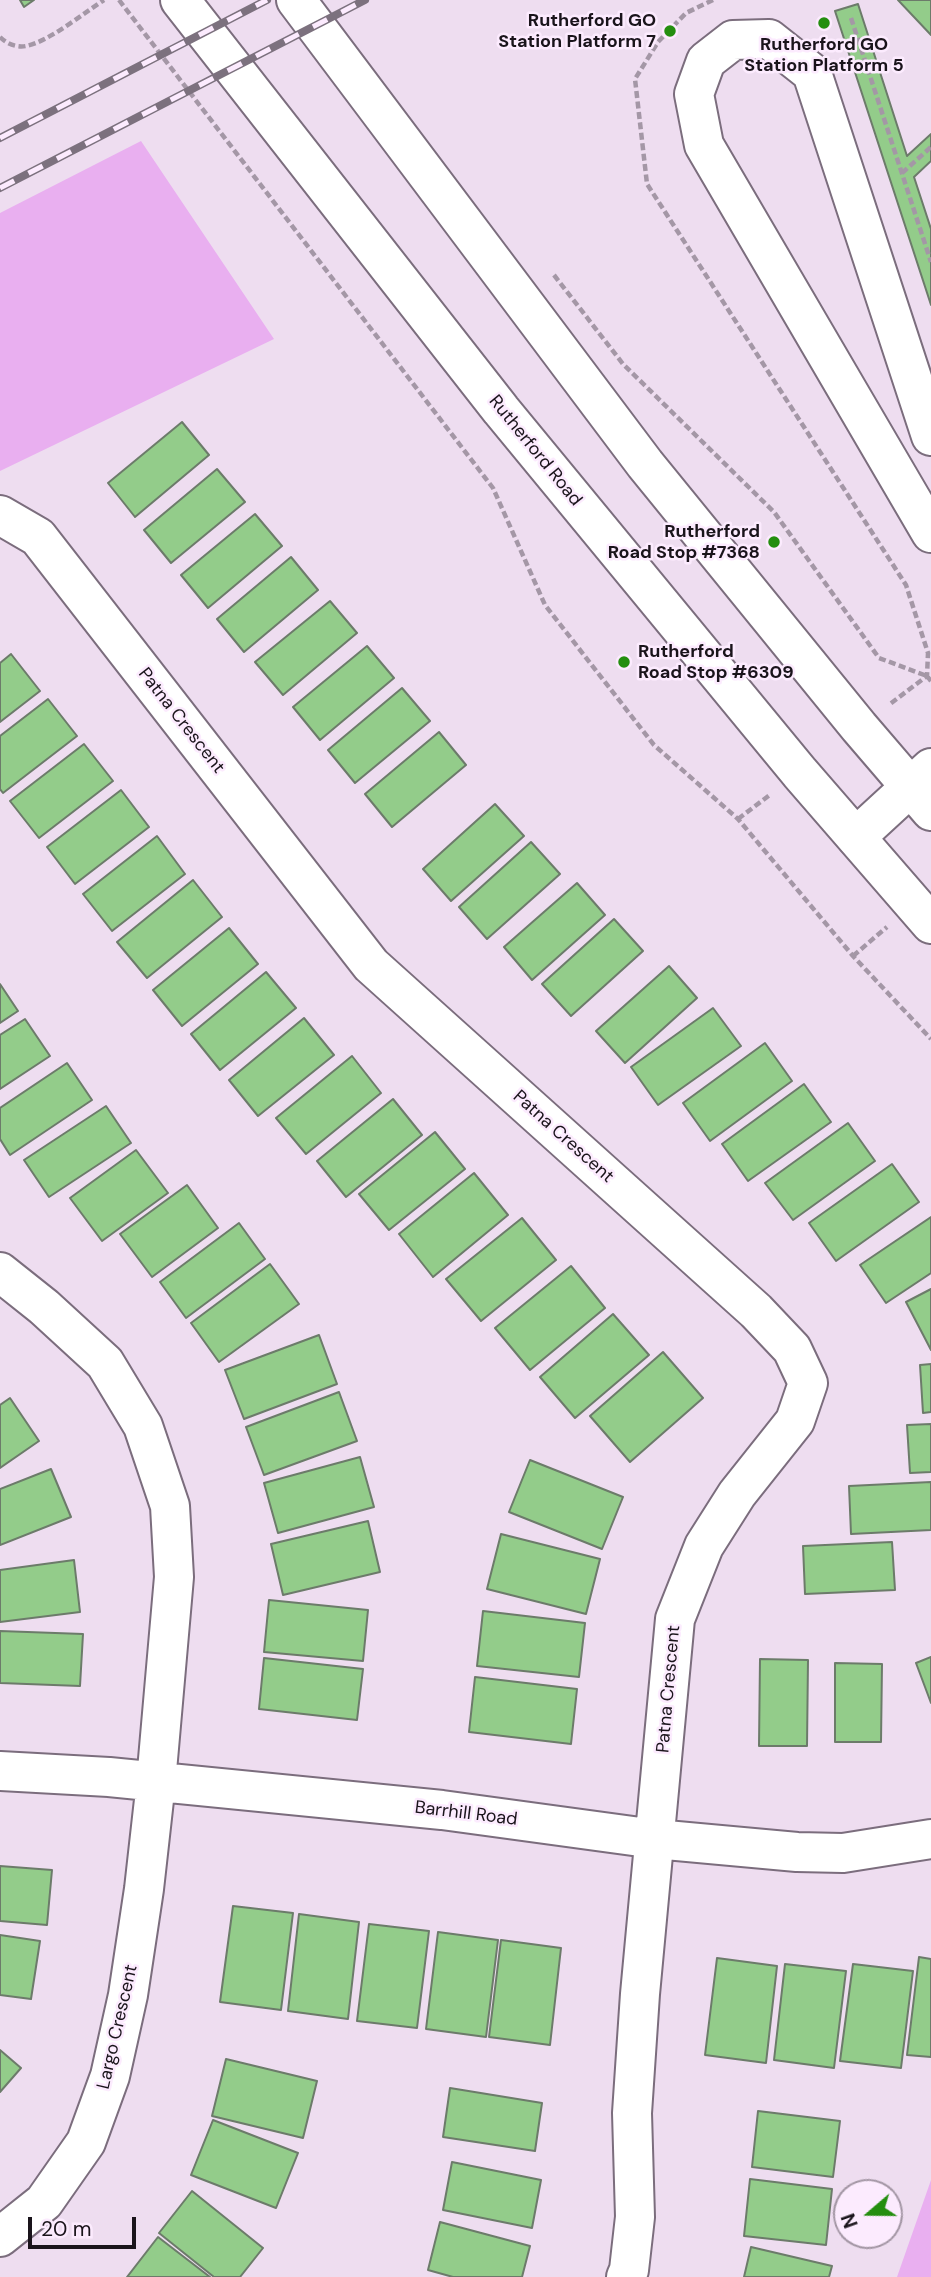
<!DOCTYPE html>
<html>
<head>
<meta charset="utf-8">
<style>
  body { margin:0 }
  #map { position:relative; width:931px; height:2277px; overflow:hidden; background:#eeddf0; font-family:"DM Sans",sans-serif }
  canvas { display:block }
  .north { position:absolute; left:833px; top:2179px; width:70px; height:70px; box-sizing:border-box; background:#fcebfe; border:2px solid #a295a3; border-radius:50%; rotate:250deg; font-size:19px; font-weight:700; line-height:28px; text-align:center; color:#1a141b }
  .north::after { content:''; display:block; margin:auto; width:24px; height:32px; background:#248e0f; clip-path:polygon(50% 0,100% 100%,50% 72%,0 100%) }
  .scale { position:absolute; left:28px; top:2217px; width:108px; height:32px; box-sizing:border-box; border:4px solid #1a141b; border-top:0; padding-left:9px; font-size:21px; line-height:24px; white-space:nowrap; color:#1a141b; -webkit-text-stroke:5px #fcebfe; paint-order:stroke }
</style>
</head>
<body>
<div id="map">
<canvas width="931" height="2277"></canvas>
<div class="north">N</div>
<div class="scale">20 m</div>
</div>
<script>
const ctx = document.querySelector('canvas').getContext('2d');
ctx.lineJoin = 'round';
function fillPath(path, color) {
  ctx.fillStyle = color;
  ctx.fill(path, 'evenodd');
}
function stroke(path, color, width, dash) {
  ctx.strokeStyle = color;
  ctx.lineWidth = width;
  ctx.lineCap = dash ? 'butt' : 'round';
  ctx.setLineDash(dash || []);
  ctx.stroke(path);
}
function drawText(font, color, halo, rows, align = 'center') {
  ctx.font = font + ' "DM Sans",sans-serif';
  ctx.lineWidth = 5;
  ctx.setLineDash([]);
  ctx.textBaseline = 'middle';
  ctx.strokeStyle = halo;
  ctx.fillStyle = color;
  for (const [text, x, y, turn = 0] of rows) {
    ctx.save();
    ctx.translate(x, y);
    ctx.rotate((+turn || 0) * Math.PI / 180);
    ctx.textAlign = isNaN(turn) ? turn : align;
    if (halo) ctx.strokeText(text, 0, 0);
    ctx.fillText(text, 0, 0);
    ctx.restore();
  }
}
const green = new Path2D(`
  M141 141 274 339 0 471V213Z
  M931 2180V2277H897Z`);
const building = new Path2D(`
  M20 0H34L24 7Z
  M898 0H931V35Z
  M858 4 907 156 931 134V161L914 177 931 229V305L835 11Z
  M182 422 209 455 135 517 108 483Z
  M217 469 245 502 171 563 144 530Z
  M255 514 282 546 208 608 181 575Z
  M291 557 318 590 244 652 217 619Z
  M330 601 357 633 283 695 255 662Z
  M367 646 394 678 320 740 293 707Z
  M11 654 40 691 0 722V663Z
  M402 688 430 721 355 783 328 750Z
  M48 699 77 736 3 793 0 789V736Z
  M439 732 466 765 392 827 365 794Z
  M84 744 113 781 39 838 10 801Z
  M121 790 149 827 75 884 47 847Z
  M495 804 524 836 451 901 423 869Z
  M157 836 185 874 112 931 83 894Z
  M531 842 560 874 487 939 459 907Z
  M193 880 222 917 147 978 117 942Z
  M577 883 605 915 532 980 504 947Z
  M614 919 643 951 571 1016 542 984Z
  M229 928 258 964 182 1026 153 990Z
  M669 966 697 998 625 1063 596 1031Z
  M266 972 296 1008 220 1070 191 1034Z
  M0 984 18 1011 0 1023Z
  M713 1008 741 1046 658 1105 631 1067Z
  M304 1018 334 1055 258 1116 229 1080Z
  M25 1019 50 1056 0 1089V1035Z
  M765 1043 792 1081 710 1141 683 1103Z
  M352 1056 381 1093 306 1154 276 1118Z
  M67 1063 92 1100 10 1155 0 1139V1108Z
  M804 1084 831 1122 748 1181 722 1144Z
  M393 1099 422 1135 346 1197 317 1161Z
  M106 1106 131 1143 49 1197 24 1160Z
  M848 1123 875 1161 793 1220 765 1183Z
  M435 1132 465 1169 389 1230 359 1194Z
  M136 1150 168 1193 102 1241 70 1198Z
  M892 1164 919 1202 836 1261 809 1223Z
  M474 1173 508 1215 433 1277 399 1234Z
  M187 1185 218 1228 152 1277 120 1234Z
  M931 1217V1273L886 1303 860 1265Z
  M522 1218 556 1260 481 1321 446 1279Z
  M239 1223 265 1259 186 1318 160 1282Z
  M270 1264 299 1304 219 1362 191 1323Z
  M571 1266 605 1308 530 1370 495 1328Z
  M931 1289V1350L906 1302Z
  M613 1314 649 1355 575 1418 540 1377Z
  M319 1335 337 1384 244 1419 225 1370Z
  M663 1352 703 1398 630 1462 590 1416Z
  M931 1364V1412L923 1413 920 1365Z
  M339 1392 357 1441 264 1475 246 1427Z
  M10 1398 39 1441 0 1468V1405Z
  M931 1424V1472L910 1473 907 1425Z
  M360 1457 374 1507 278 1533 264 1483Z
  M530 1460 623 1497 602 1549 509 1512Z
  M51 1469 71 1517 0 1545V1489Z
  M931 1482V1530L851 1534 849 1486Z
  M368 1521 380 1572 283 1595 271 1544Z
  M501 1534 600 1559 586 1614 487 1589Z
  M892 1542 895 1590 805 1594 803 1546Z
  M74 1560 80 1612 0 1622V1570Z
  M269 1600 368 1610 363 1661 264 1652Z
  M483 1611 585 1623 579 1677 477 1666Z
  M0 1631 83 1634 80 1686 0 1683Z
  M931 1657V1703L916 1663Z
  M264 1658 363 1669 357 1720 259 1709Z
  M760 1659 808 1660 807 1746H759Z
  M835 1663 882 1664 881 1742H835Z
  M475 1677 577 1689 571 1744 469 1732Z
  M0 1866 52 1870 47 1925 0 1921Z
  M233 1906 293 1913 281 2010 220 2002Z
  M299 1914 359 1922 348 2019 288 2011Z
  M369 1924 429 1931 417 2028 357 2021Z
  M438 1932 498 1940 486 2037 426 2029Z
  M0 1935 40 1941 31 1999 0 1995Z
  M501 1940 561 1948 550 2045 489 2037Z
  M919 1957 931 1959V2057L907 2055Z
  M717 1958 777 1966 766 2063 705 2055Z
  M785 1964 846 1971 834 2068 774 2060Z
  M853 1964 913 1971 901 2068 840 2061Z
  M0 2050 21 2068 0 2092Z
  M226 2059 317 2081 303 2138 212 2116Z
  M450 2088 542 2103 535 2151 443 2137Z
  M758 2111 840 2121 833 2177 752 2167Z
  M213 2120 298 2153 276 2208 191 2175Z
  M452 2162 541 2180 532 2228 443 2210Z
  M750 2179 832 2189 826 2245 744 2236Z
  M192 2191 263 2248 240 2277H214L159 2233Z
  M440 2222 530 2246 522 2277H453L428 2270Z
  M158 2237 210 2277H127Z
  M751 2247 832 2266 829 2277H744Z`);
const path = new Path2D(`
  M119 0 493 488 545 605 654 745 738 819 853 956 931 1039
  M713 0 686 13 658 42 635 79 647 184 906 585 928 653 927 676 890 704
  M851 18 931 262
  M0 37C6 43 16 48 26 46 48 42 84 13 104 0
  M902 173 931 147
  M554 275 623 364 774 512 879 658 927 676 931 681
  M738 819 771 794
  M853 956 887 927`);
const minor = new Path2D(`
  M931 436 812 73 769 39 733 40 706 61 694 94 704 145 931 533
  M0 515 38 537 371 965 756 1311 792 1349 808 1383 795 1421 737 1494 704 1546 675 1619 640 1994 632 2113 635 2217 629 2270 626 2277
  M856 837 931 768
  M0 1272 44 1307 105 1363 143 1426 170 1506 174 1577 156 1782 144 1889 128 1995 110 2076 86 2142 44 2202 0 2237
  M0 1771 109 1777 442 1810 655 1839 797 1852 843 1853 931 1839`);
const major = new Path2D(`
  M180 0 501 410 800 773 931 924
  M296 0 645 464 859 727 931 811`);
const rail = new Path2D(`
  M0 138 267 0
  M0 188 365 0`);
const markers = [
  [824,23,7,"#248e0f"],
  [670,31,7,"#248e0f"],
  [774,542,7,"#248e0f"],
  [624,662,7,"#248e0f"]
];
const poiNames = [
  ["Rutherford GO",656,21],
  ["Station Platform 7",656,42],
  ["Rutherford GO",824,45,"center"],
  ["Station Platform 5",824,66,"center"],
  ["Rutherford",760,532],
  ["Road Stop #7368",760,553],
  ["Rutherford",638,652,"left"],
  ["Road Stop #6309",638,673,"left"]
];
const streetNames = [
  ["Rutherford Road",535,451,51],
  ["Patna Crescent",181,721,52],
  ["Patna Crescent",563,1137,42],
  ["Patna Crescent",669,1689,-85],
  ["Barrhill Road",466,1814,7],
  ["Largo Crescent",118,2027,-77]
];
fillPath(green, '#e9aff0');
fillPath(building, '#93cc8a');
stroke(building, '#6c7b6a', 2);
stroke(minor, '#7b6d7d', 42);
stroke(major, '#7b6d7d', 42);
stroke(path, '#a497a6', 4.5, [7, 3.5]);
stroke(minor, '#fff', 38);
stroke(major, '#fff', 38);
stroke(rail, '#7c717e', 8);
stroke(rail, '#fcebfe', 5, [16]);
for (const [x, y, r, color] of markers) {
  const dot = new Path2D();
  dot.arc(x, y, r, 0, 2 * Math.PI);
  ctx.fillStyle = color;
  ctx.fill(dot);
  stroke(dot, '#fcebfe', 2.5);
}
drawText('bold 18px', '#1a141b', '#fcebfe', poiNames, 'right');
drawText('18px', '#1a141b', '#fcebfe', streetNames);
</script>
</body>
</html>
